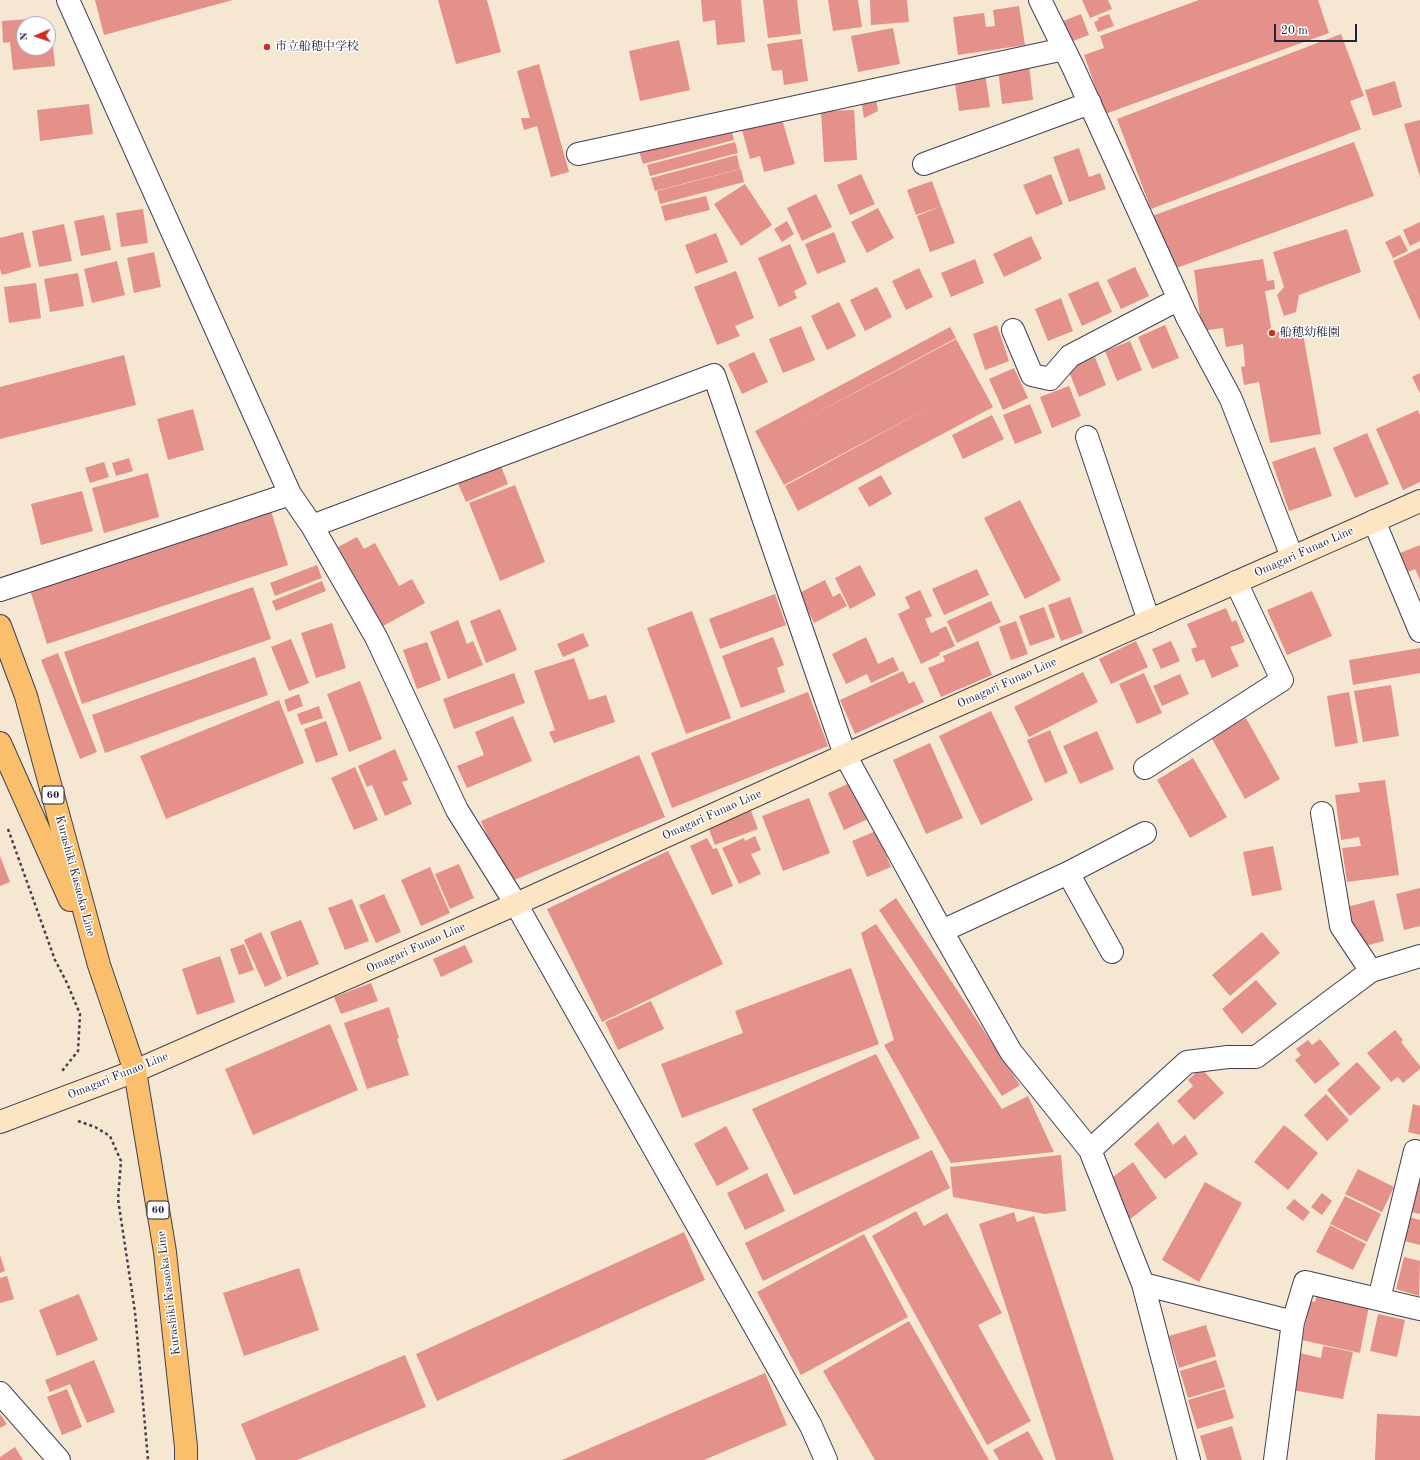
<!DOCTYPE html>
<html>
<head>
<meta charset="utf-8">
<style>
  body { margin:0 }
  #map { position:relative; width:1420px; height:1460px; overflow:hidden; background:#f6e7d3; font-family:"Old Standard TT",serif }
  canvas { display:block }
  .north { position:absolute; left:16px; top:16px; width:40px; height:40px; box-sizing:border-box; background:#fff; border:1px solid #a7a7b1; border-radius:50%; rotate:268deg; font-size:11px; font-weight:700; line-height:16px; text-align:center; color:#22223b }
  .north::after { content:''; display:block; margin:auto; width:14px; height:18px; background:#c8321e; clip-path:polygon(50% 0,100% 100%,50% 72%,0 100%) }
  .scale { position:absolute; left:1274px; top:24px; width:83px; height:18px; box-sizing:border-box; border:2px solid #22223b; border-top:0; padding-left:5px; font-size:12px; line-height:14px; white-space:nowrap; color:#22223b; -webkit-text-stroke:3px #fff; paint-order:stroke }
</style>
</head>
<body>
<div id="map">
<canvas width="1420" height="1460"></canvas>
<div class="north">N</div>
<div class="scale">20 m</div>
</div>
<script>
const ctx = document.querySelector('canvas').getContext('2d');
ctx.lineJoin = 'round';
function fillPath(path, color) {
  ctx.fillStyle = color;
  ctx.fill(path, 'evenodd');
}
function stroke(path, color, width, dash) {
  ctx.strokeStyle = color;
  ctx.lineWidth = width;
  ctx.lineCap = dash ? 'butt' : 'round';
  ctx.setLineDash(dash || []);
  ctx.stroke(path);
}
function drawText(font, color, halo, rows, align = 'center') {
  ctx.font = font + ' "Old Standard TT","Noto Serif JP",serif';
  ctx.lineWidth = 3;
  ctx.setLineDash([]);
  ctx.textBaseline = 'middle';
  ctx.strokeStyle = halo;
  ctx.fillStyle = color;
  for (const [text, x, y, turn = 0] of rows) {
    ctx.save();
    ctx.translate(x, y);
    ctx.rotate((+turn || 0) * Math.PI / 180);
    ctx.textAlign = isNaN(turn) ? turn : align;
    if (halo) ctx.strokeText(text, 0, 0);
    ctx.fillText(text, 0, 0);
    ctx.restore();
  }
}
const building = new Path2D(`
  M95 0H233L104 35Z
  M438 0H487L501 52 456 64Z
  M701 0H741L745 42 717 45 715 20 703 22Z
  M763 0H797L801 34 768 38Z
  M828 0H858L862 27 833 31Z
  M870 0H907L909 22 871 25Z
  M1082 0H1108L1112 9 1090 18Z
  M1199 0H1318L1329 33 1105 114 1084 55 1104 48 1100 36Z
  M1019 6 1025 45 958 55 953 17 984 13 986 27 995 26 993 10Z
  M1081 14 1089 35 1070 42 1063 21Z
  M1109 14 1114 26 1098 32 1094 22 1099 20 1098 18Z
  M28 19 29 24H24V48H48V26H51L55 66 13 70 10 42 3 43 2 21Z
  M893 28 900 64 858 72 851 36Z
  M1341 34 1364 96 1350 101 1361 129 1151 209 1117 119Z
  M802 39 808 81 784 85 782 70 772 71 767 44Z
  M679 40 690 90 640 101 629 51Z
  M539 64 569 172 551 177 537 126 524 130 521 118H530L517 71Z
  M1029 65 1033 100 1002 104 998 69Z
  M985 73 990 107 959 111 954 77Z
  M1395 81 1402 107 1373 116 1365 90Z
  M875 93 878 111 864 118 861 99Z
  M89 104 93 134 40 141 37 110Z
  M854 110 857 160 824 162 821 111Z
  M782 119 795 164 764 172 760 156 750 159 742 130Z
  M1420 120V177L1404 124Z
  M730 124 734 140 643 164 638 148Z
  M735 142 738 153 650 176 647 165Z
  M1354 142 1374 196 1171 270 1152 216Z
  M1079 148 1089 177 1100 173 1106 189 1069 202 1053 157Z
  M737 155 740 169 655 191 651 178Z
  M741 169 744 182 660 204 657 191Z
  M861 174 875 204 850 215 837 185Z
  M1051 174 1063 204 1036 215 1023 185Z
  M932 181 941 206 916 215 907 190Z
  M745 184 772 225 741 246 714 204Z
  M816 194 832 227 802 241 787 208Z
  M706 196 710 210 665 221 661 206Z
  M941 206 955 243 930 252 917 216Z
  M878 208 894 238 867 253 851 222Z
  M143 209 148 243 121 247 116 213Z
  M104 215 111 250 81 256 74 221Z
  M787 221 794 234 782 242 774 229Z
  M1420 222V241L1410 246 1403 230Z
  M64 224 72 261 39 267 32 231Z
  M1347 229 1361 272 1299 295 1296 312 1284 316 1277 295 1284 287 1273 252Z
  M23 232 31 267 2 275 0 269V238Z
  M834 232 846 262 817 274 805 244Z
  M716 233 728 262 696 274 685 245Z
  M1400 235 1408 251 1393 258 1385 242Z
  M1031 236 1042 259 1004 277 993 254Z
  M790 244 807 284 794 291 797 298 779 307 758 258Z
  M1420 248V321L1393 261Z
  M154 252 161 287 134 293 127 258Z
  M975 259 984 283 951 297 941 273Z
  M1263 259 1267 281 1274 280 1275 289 1265 291 1272 333 1302 328 1321 434 1270 443 1259 382 1244 385 1241 367 1245 366 1243 344 1226 347 1223 328 1202 331 1194 270Z
  M117 261 125 295 92 303 84 269Z
  M1135 267 1149 296 1121 309 1107 280Z
  M919 268 933 297 906 310 892 281Z
  M736 271 754 318 735 326 740 336 717 345 694 287Z
  M78 273 84 306 50 312 44 279Z
  M1098 281 1112 312 1082 326 1068 294Z
  M36 283 41 318 9 323 4 287Z
  M877 287 892 317 865 331 850 300Z
  M1061 298 1073 331 1048 341 1035 309Z
  M839 302 856 336 827 350 811 316Z
  M997 325 1009 361 985 370 973 334Z
  M1165 325 1179 358 1152 369 1138 337Z
  M801 326 815 360 783 373 769 339Z
  M950 327 956 338 787 429 956 339 993 407 798 511 785 486 932 406 784 485 777 472 946 382 777 472 755 431Z
  M1130 341 1142 370 1117 381 1105 351Z
  M754 352 768 382 742 394 728 364Z
  M124 355 136 405 0 439V387Z
  M1095 357 1106 385 1079 397 1068 369Z
  M1014 368 1028 398 1003 410 989 379Z
  M1420 373V393L1412 377Z
  M1069 386 1081 416 1052 428 1040 397Z
  M1030 404 1042 433 1015 444 1003 415Z
  M193 409 204 450 168 460 157 419Z
  M1418 410 1420 415V482L1403 490 1376 429Z
  M992 415 1004 439 963 459 952 435Z
  M1367 433 1389 484 1355 498 1333 448Z
  M1315 447 1332 496 1289 511 1272 462Z
  M129 458 133 471 116 476 112 463Z
  M499 461 508 484 466 502 456 479Z
  M104 462 109 477 90 483 85 468Z
  M148 473 159 517 104 533 92 488Z
  M881 475 892 494 869 507 858 488Z
  M515 485 545 562 500 581 469 503Z
  M82 491 93 531 41 545 31 504Z
  M1020 500 1061 580 1025 599 984 518Z
  M271 511 288 565 47 644 30 590Z
  M357 537 364 549 375 543 399 586 412 579 425 603 383 626 338 547Z
  M1420 545V580L1415 569 1408 572 1400 553Z
  M317 565 322 578 275 596 270 583Z
  M860 565 876 595 850 609 835 578Z
  M977 569 989 595 944 615 932 589Z
  M825 580 833 597 840 593 847 606 814 623 799 593Z
  M322 581 326 591 276 611 272 601Z
  M253 587 271 639 82 704 64 652Z
  M920 590 932 616 925 619 931 633 946 626 955 646 939 653 940 655 921 664 898 614 910 608 905 597Z
  M1312 591 1332 636 1287 655 1267 610Z
  M775 594 786 625 720 649 709 619Z
  M1070 597 1083 633 1061 641 1048 605Z
  M991 601 1001 622 957 643 947 621Z
  M1044 607 1055 637 1030 646 1019 616Z
  M1226 608 1232 622 1236 620 1245 642 1230 647 1239 666 1212 678 1204 659 1196 662 1191 649 1197 647 1187 624Z
  M500 609 517 650 486 663 470 621Z
  M692 611 731 718 686 734 647 628Z
  M458 620 467 644 473 641 483 665 448 679 430 632Z
  M1016 621 1028 654 1011 660 999 627Z
  M332 623 346 668 316 678 301 633Z
  M583 633 589 646 563 657 557 644Z
  M773 637 784 665 777 668 785 692 741 708 722 656Z
  M866 637 878 664 893 657 899 670 871 683 867 674 846 684 832 654Z
  M291 639 309 683 289 691 271 647Z
  M978 641 992 675 941 697 928 668 945 661 943 656Z
  M1136 641 1148 667 1111 684 1099 659Z
  M1171 641 1180 661 1161 669 1152 649Z
  M427 642 441 680 417 689 403 650Z
  M1420 648V673L1353 685 1349 660Z
  M58 653 97 752 80 759 41 660Z
  M255 657 268 695 105 753 92 715Z
  M574 658 589 700 606 695 615 722 554 743 549 732 555 730 534 671Z
  M903 671 909 684 914 681 924 702 855 734 840 700Z
  M1083 672 1098 702 1029 737 1014 707Z
  M514 673 525 703 454 729 443 699Z
  M1144 673 1162 713 1137 724 1119 684Z
  M1180 674 1189 694 1162 706 1153 686Z
  M360 681 382 739 349 752 327 694Z
  M1391 685 1399 736 1363 742 1354 691Z
  M808 692 828 746 672 808 651 753Z
  M1349 692 1358 743 1335 747 1327 696Z
  M299 694 303 706 288 712 284 700Z
  M279 700 304 763 166 819 140 756Z
  M319 706 323 718 301 725 297 714Z
  M991 711 1033 800 981 825 939 736Z
  M513 716 532 761 467 788 457 766 484 755 475 732Z
  M1246 718 1280 779 1245 799 1211 737Z
  M326 721 338 755 316 763 304 729Z
  M1050 730 1068 773 1045 783 1027 740Z
  M1097 731 1114 769 1080 784 1063 746Z
  M930 743 963 818 926 834 893 760Z
  M395 749 408 780 402 782 412 804 385 816 372 785 367 787 358 766Z
  M639 755 665 817 507 883 481 821Z
  M1193 758 1227 817 1190 838 1157 780Z
  M355 767 378 820 354 830 331 778Z
  M1385 780 1399 875 1347 882 1342 848 1361 846 1359 837 1341 840 1335 795 1360 792 1358 783Z
  M852 782 868 819 844 830 828 793Z
  M809 798 830 853 783 871 762 816Z
  M751 811 758 829 715 845 708 827Z
  M876 831 891 867 867 877 852 841Z
  M755 836 761 850 751 854 761 874 739 884 722 848 744 838 745 841Z
  M707 838 713 849 717 848 733 886 712 895 690 846Z
  M1273 846 1282 890 1252 896 1243 852Z
  M668 851 723 964 602 1022 547 909Z
  M0 856 10 882 0 886Z
  M459 864 474 898 450 909 435 874Z
  M430 867 450 913 421 926 401 880Z
  M1420 888V926L1404 930 1396 894Z
  M384 894 401 932 376 943 359 905Z
  M896 898 1020 1085 1002 1096 879 910Z
  M352 899 369 941 345 950 328 908Z
  M1374 900 1384 941 1357 948 1343 908Z
  M301 920 319 964 287 977 270 932Z
  M876 924 1002 1109 1028 1096 1054 1152 951 1163 884 1045 894 1040 861 933Z
  M261 932 282 979 265 987 244 940Z
  M1262 932 1280 953 1230 996 1212 975Z
  M244 944 254 970 239 975 230 949Z
  M465 945 473 962 441 977 433 959Z
  M220 956 235 1002 197 1015 182 969Z
  M851 968 879 1044 682 1118 661 1064 743 1033 735 1011Z
  M1256 980 1277 1004 1242 1034 1222 1009Z
  M371 983 378 1001 341 1014 334 997Z
  M651 1001 664 1029 618 1050 605 1022Z
  M389 1007 399 1038 397 1039 409 1075 367 1089 344 1023Z
  M330 1024 358 1090 253 1135 225 1069Z
  M1395 1030 1403 1040 1401 1042 1420 1066V1069L1403 1083 1398 1077 1391 1082 1367 1053Z
  M1320 1039 1340 1064 1315 1084 1295 1060 1301 1055 1296 1049 1308 1040 1312 1045Z
  M876 1054 920 1138 794 1195 752 1109Z
  M1357 1062 1381 1088 1350 1116 1327 1090Z
  M1201 1068 1224 1093 1194 1120 1177 1101 1193 1086 1188 1080Z
  M1326 1094 1349 1120 1327 1141 1304 1115Z
  M1413 1104 1420 1106V1135L1408 1132Z
  M1158 1122 1173 1145 1185 1135 1198 1154 1165 1179 1134 1144Z
  M1284 1125 1318 1153 1288 1190 1254 1162Z
  M726 1126 749 1169 717 1186 694 1144Z
  M932 1150 950 1188 763 1281 745 1243Z
  M1061 1155 1066 1211 1045 1214 953 1197 950 1167Z
  M1133 1162 1157 1198 1124 1224 1101 1186Z
  M1358 1169 1394 1187 1382 1212 1345 1194Z
  M767 1173 785 1211 745 1230 727 1193Z
  M1420 1175V1214L1406 1211Z
  M1205 1182 1242 1203 1199 1282 1162 1260Z
  M1322 1193 1332 1201 1322 1215 1311 1207Z
  M1345 1196 1381 1214 1367 1242 1330 1224Z
  M1294 1199 1310 1212 1303 1221 1286 1208Z
  M916 1211 924 1226 947 1213 1002 1313 978 1325 1031 1421 987 1445 872 1236Z
  M1014 1212 1017 1222 1034 1216 1114 1460H1056L979 1224Z
  M1402 1215 1420 1220V1245L1397 1239Z
  M1330 1225 1366 1244 1353 1270 1316 1252Z
  M684 1232 705 1280 437 1401 416 1354Z
  M864 1234 908 1317 801 1375 757 1292Z
  M0 1255 5 1271 0 1273Z
  M1404 1257 1420 1261 1419 1296 1396 1289Z
  M299 1268 319 1330 244 1356 223 1293Z
  M7 1276 14 1299 0 1303V1278Z
  M1318 1289 1370 1300 1360 1353 1302 1340 1310 1301 1315 1302Z
  M79 1294 98 1340 57 1356 39 1310Z
  M1378 1314 1405 1320 1397 1357 1370 1351Z
  M909 1321 989 1460H875L823 1371Z
  M1206 1325 1216 1356 1179 1368 1169 1336Z
  M1323 1346 1353 1352 1343 1399 1292 1390 1300 1353 1321 1358Z
  M405 1355 426 1407 297 1460H256L241 1424Z
  M94 1360 115 1412 87 1423 70 1384 50 1392 45 1380Z
  M1216 1360 1225 1387 1188 1398 1180 1371Z
  M765 1373 787 1425 704 1460H562Z
  M67 1389 82 1427 62 1435 47 1397Z
  M1225 1389 1234 1418 1197 1429 1188 1400Z
  M0 1414 7 1424 0 1428Z
  M1377 1414 1420 1416V1460H1375Z
  M1232 1426 1242 1460H1207L1200 1436Z
  M1028 1431 1044 1460H999L993 1450Z
  M15 1447 23 1460H0V1457Z`);
const path = new Path2D(`
  M8 829 55 960 67 983 80 1014 78 1051 62 1071
  M78 1121 95 1127 110 1136 121 1161 118 1199 135 1312 148 1460`);
const minor = new Path2D(`
  M68 0 290 494 312 526 376 637 457 810 516 904 811 1426 826 1460
  M1040 0 1073 67 1187 317 1231 399 1292 557
  M578 154 1064 49
  M924 164 1090 103
  M1013 330 1032 375 1050 379 1070 356 1179 299
  M1087 437 1149 621
  M1374 521 1420 631
  M312 526 714 375 845 755 939 926 1011 1052 1090 1150
  M0 590 290 494
  M1145 768 1282 680 1236 582
  M1322 813 1341 926 1371 971
  M1068 873 1112 952
  M942 931 1068 873 1145 833
  M1143 1284 1189 1460
  M1379 1299 1415 1151 1420 1153
  M1293 1322 1305 1282 1420 1309
  M0 1393 59 1460
  M1275 1460 1293 1322 1143 1284 1090 1150 1187 1062 1228 1057H1256L1371 971 1420 956`);
const secondary = new Path2D(`
  M0 1122 135 1071 516 904 845 755 1420 501`);
const primary = new Path2D(`
  M0 626 26 696 99 965 135 1071 165 1252 186 1447V1460
  M0 743 70 900`);
const markers = [
  [267,47,4,"#c8321e"],
  [1272,333,4,"#c8321e"]
];
const shields = [
  [53,795,22],
  [158,1210,22]
];
const shieldNames = [
  ["60",53,795],
  ["60",158,1210]
];
const poiNames = [
  ["市立船穂中学校",275,47],
  ["船穂幼稚園",1280,333]
];
const streetNames = [
  ["Omagari Funao Line",1304,552,-24],
  ["Omagari Funao Line",1007,683,-24],
  ["Omagari Funao Line",712,815,-24],
  ["Kurashiki Kasaoka Line",75,876,75],
  ["Omagari Funao Line",416,948,-24],
  ["Omagari Funao Line",118,1076,-22],
  ["Kurashiki Kasaoka Line",169,1293,-97]
];
fillPath(building, '#e4908b');
stroke(minor, '#424052', 24);
stroke(secondary, '#424052', 24);
stroke(primary, '#424052', 24);
stroke(path, '#424052', 2.5, [3, 3]);
stroke(minor, '#fff', 22);
stroke(secondary, '#fde5c4', 22);
stroke(primary, '#f9bf6c', 22);
for (const [x, y, r, color] of markers) {
  const dot = new Path2D();
  dot.arc(x, y, r, 0, 2 * Math.PI);
  ctx.fillStyle = color;
  ctx.fill(dot);
  stroke(dot, '#fff', 1.5);
}
for (const [x, y, w] of shields) {
  const box = new Path2D();
  box.roundRect(x - w / 2, y - 9, w, 18, 3);
  ctx.fillStyle = '#fff';
  ctx.fill(box);
  stroke(box, '#22223b', 1);
}
drawText('bold 11px', '#22223b', null, shieldNames);
drawText('12px', '#22223b', '#fff', poiNames, 'left');
drawText('12px', '#22223b', '#fff', streetNames);
</script>
</body>
</html>
